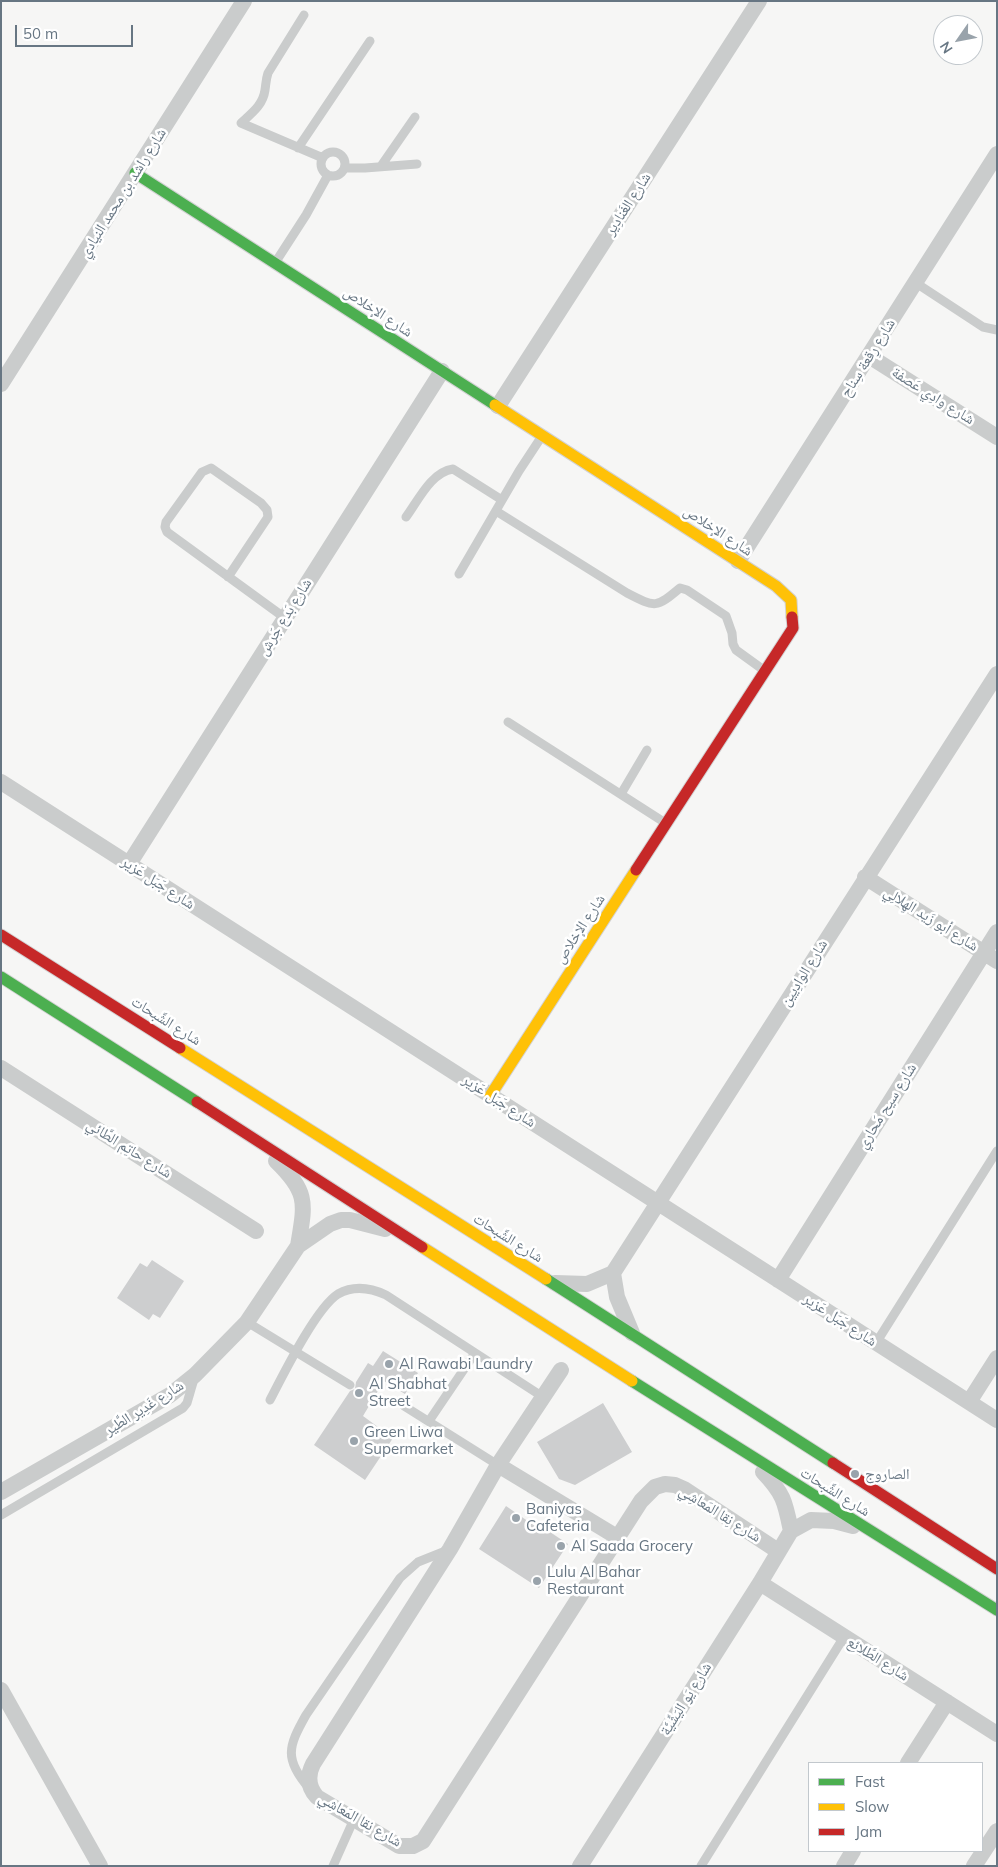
<!DOCTYPE html>
<html>
<head>
<meta charset="utf-8">
<style>
  body { margin:0 }
  #map { position:relative; width:998px; height:1867px; overflow:hidden; background:#f6f6f5; font-family:Mulish,sans-serif }
  canvas { display:block }
  .frame { position:absolute; inset:0; border:2px solid #677683; pointer-events:none }
  .legend { position:absolute; left:808px; top:1762px; width:175px; height:90px; box-sizing:border-box; background:#fff; border:1px solid #c2c8cd; margin:0; padding:6px 9px; list-style:none; font-size:15px; color:#677683 }
  .legend li { display:flex; align-items:center; gap:10px; height:25px }
  .legend b { width:25px; border:1px solid #c2c8cd }
  .north { position:absolute; left:933px; top:15px; width:50px; height:50px; box-sizing:border-box; background:#fff; border:1px solid #c2c8cd; border-radius:50%; rotate:237deg; font-size:14px; font-weight:700; line-height:20px; text-align:center; color:#677683 }
  .north::after { content:''; display:block; margin:auto; width:18px; height:22px; background:#99a3ab; clip-path:polygon(50% 0,100% 100%,50% 72%,0 100%) }
  .scale { position:absolute; left:15px; top:25px; width:118px; height:22px; box-sizing:border-box; border:2px solid #677683; border-top:0; padding-left:6px; font-size:15px; line-height:18px; white-space:nowrap; color:#677683; -webkit-text-stroke:4px #fff; paint-order:stroke }
</style>
</head>
<body>
<div id="map">
<canvas width="998" height="1867"></canvas>
<div class="frame"></div>
<ul class="legend">
<li><b style="height:6px;background:#4caf50"></b>Fast</li>
<li><b style="height:6px;background:#ffc107"></b>Slow</li>
<li><b style="height:6px;background:#c62828"></b>Jam</li>
</ul>
<div class="north">N</div>
<div class="scale">50 m</div>
</div>
<script>
const ctx = document.querySelector('canvas').getContext('2d');
ctx.lineJoin = 'round';
function fillPath(path, color) {
  ctx.fillStyle = color;
  ctx.fill(path, 'evenodd');
}
function stroke(path, color, width, dash) {
  ctx.strokeStyle = color;
  ctx.lineWidth = width;
  ctx.lineCap = dash ? 'butt' : 'round';
  ctx.setLineDash(dash || []);
  ctx.stroke(path);
}
function drawText(font, color, halo, rows, align = 'center') {
  ctx.font = font + ' Mulish,"Noto Naskh Arabic",sans-serif';
  ctx.lineWidth = 5;
  ctx.setLineDash([]);
  ctx.textBaseline = 'middle';
  ctx.strokeStyle = halo;
  ctx.fillStyle = color;
  for (const [text, x, y, turn = 0] of rows) {
    ctx.save();
    ctx.translate(x, y);
    ctx.rotate((+turn || 0) * Math.PI / 180);
    ctx.textAlign = isNaN(turn) ? turn : align;
    if (halo) ctx.strokeText(text, 0, 0);
    ctx.fillText(text, 0, 0);
    ctx.restore();
  }
}
const building = new Path2D(`
  M152 1260 184 1281 160 1318 153 1314 149 1320 117 1298 140 1263 147 1267Z
  M383 1351 418 1373 405 1394 384 1381 363 1416 393 1438 365 1480 314 1445 350 1391 355 1389 356 1382 368 1363 373 1366Z
  M603 1403 632 1452 575 1485 559 1479 537 1442Z
  M506 1506 542 1531 544 1528 568 1544 539 1588 479 1549Z`);
const lane = new Path2D(`
  M304 15 268 73C266 79 266 83 265 90 263 105 252 113 241 123L323 158
  M298 148 370 41
  M321 164a12 12 0 1 1 24 0a12 12 0 1 1-24 0Z
  M381 166 415 117
  M345 168H365L417 164
  M275 263 306 215 328 175
  M916 283 983 327 997 330
  M496 511 627 593C656 608 656 608 680 588L687 590 726 616 732 633 733 644 736 650 765 671
  M406 517C418 501 431 472 453 469L502 500
  M459 574 519 471 542 436
  M228 577 268 517 267 510 261 503 211 468 202 472 166 522 165 527 167 532 285 618
  M508 722 667 824
  M621 794 647 750
  M247 1322 350 1385
  M876 1343 997 1151
  M270 1400C283 1375 316 1308 338 1294 354 1285 371 1288 386 1295L543 1397
  M404 1406 498 1465
  M429 1421 475 1353
  M1 1515 183 1408 187 1403 194 1379
  M309 1788C284 1759 288 1747 306 1715L400 1578 418 1562 448 1550
  M333 1866 354 1819
  M701 1866 844 1637`);
const street = new Path2D(`
  M869 356 997 437
  M1 384 244 1
  M498 406 759 1
  M738 561 997 154
  M1 782 997 1420
  M129 864 442 371
  M865 877 997 961
  M1 1068 256 1231
  M276 1161C309 1193 305 1203 298 1246
  M613 1273 617 1297 632 1333
  M778 1280 997 932
  M555 1283 587 1284 613 1273 997 674
  M561 1370 498 1465 450 1549 313 1764C307 1776 308 1787 317 1797L399 1846H413L423 1841 641 1501 655 1487 665 1484 675 1485 684 1489 778 1551
  M969 1402 997 1358
  M498 1465 617 1537
  M763 1472C784 1494 785 1502 791 1531
  M1 1492 170 1395 195 1375 247 1322 298 1246 330 1224 341 1220H350L385 1229
  M760 1583 997 1734
  M1 1690 100 1866
  M908 1763 947 1702
  M580 1866 760 1583 791 1531 811 1520 834 1521 853 1526
  M844 1866 853 1851
  M974 1866 997 1831`);
const fast = new Path2D(`
  M135 173 495 405
  M1 977 197 1102
  M546 1279 833 1463
  M632 1381 997 1610`);
const slow = new Path2D(`
  M495 405 776 586 791 600 792 617
  M180 1048 546 1279
  M490 1096 636 870
  M422 1247 632 1381`);
const jam = new Path2D(`
  M636 870 793 628 792 617
  M1 935 180 1048
  M197 1102 422 1247
  M833 1463 997 1569`);
const markers = [
  [389,1364,5,"#99a3ab"],
  [359,1393,5,"#99a3ab"],
  [354,1441,5,"#99a3ab"],
  [855,1474,5,"#99a3ab"],
  [516,1518,5,"#99a3ab"],
  [561,1546,5,"#99a3ab"],
  [537,1581,5,"#99a3ab"]
];
const streetNames = [
  ["شارع راشد بن محمد النيادي",123,193,-58],
  ["شارع الغَنادِير",628,204,-57],
  ["شارع الإخلاص",378,312,33],
  ["شارع رِقعة سِناح",868,358,-58],
  ["شارع وادِي عَصفة",933,396,32],
  ["شارع الإخلاص",718,531,33],
  ["شارع بَدع جَرش",285,617,-58],
  ["شارع جَبَل عَزير",158,883,33],
  ["شارع أبو زَيد الهِلالِي",931,919,32],
  ["شارع الإخلاص",580,929,-57],
  ["شارع الوادِيين",804,973,-58],
  ["شارع الشَّبحات",166,1021,32],
  ["شارع جَبَل عَزير",499,1101,33],
  ["شارع سيح مَحاري",887,1106,-58],
  ["شارع حاتِم الطَّائي",129,1149,32],
  ["شارع الشَّبحات",508,1238,32],
  ["شارع جَبَل عَزير",840,1320,33],
  ["شارع غَدِير الطَّير",144,1408,-32],
  ["شارع الشَّبحات",835,1492,32],
  ["شارع نِقا المَعاشِي",720,1514,32],
  ["شارع الطَّلائِع",878,1659,32],
  ["شارع يَو اليَشِّيَّة",686,1699,-58],
  ["شارع نِقا المَعاشِي",360,1820,30]
];
const poiNames = [
  ["Al Rawabi Laundry",399,1364],
  ["Al Shabhat",369,1384],
  ["Street",369,1401],
  ["Green Liwa",364,1432],
  ["Supermarket",364,1449],
  ["الصاروج",865,1474],
  ["Baniyas",526,1509],
  ["Cafeteria",526,1526],
  ["Al Saada Grocery",571,1546],
  ["Lulu Al Bahar",547,1572],
  ["Restaurant",547,1589]
];
fillPath(building, '#cdcecf');
stroke(fast, '#d2d2d3', 13);
stroke(slow, '#d2d2d3', 13);
stroke(jam, '#d2d2d3', 13);
stroke(lane, '#cacccc', 9);
stroke(street, '#cacccc', 16);
stroke(fast, '#4caf50', 11);
stroke(slow, '#ffc107', 11);
stroke(jam, '#c62828', 11);
for (const [x, y, r, color] of markers) {
  const dot = new Path2D();
  dot.arc(x, y, r, 0, 2 * Math.PI);
  ctx.fillStyle = color;
  ctx.fill(dot);
  stroke(dot, '#fff', 2);
}
drawText('15px', '#677683', '#fff', streetNames);
drawText('15px', '#677683', '#fff', poiNames, 'left');
</script>
</body>
</html>
